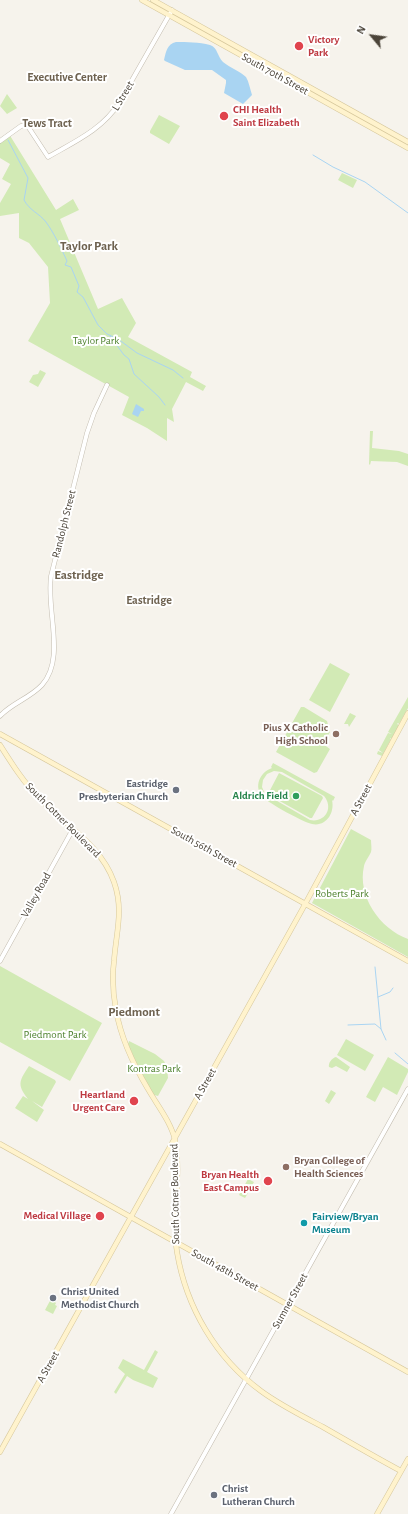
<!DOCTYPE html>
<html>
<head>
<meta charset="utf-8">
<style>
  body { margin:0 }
  #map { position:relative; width:408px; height:1514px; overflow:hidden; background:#f6f3ec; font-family:"Alegreya Sans",sans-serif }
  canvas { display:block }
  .north { position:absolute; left:352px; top:16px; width:40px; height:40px; -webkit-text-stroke:3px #fff; paint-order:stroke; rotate:299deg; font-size:11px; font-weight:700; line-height:16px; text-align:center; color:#4b4439 }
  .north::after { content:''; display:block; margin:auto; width:14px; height:18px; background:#4b4439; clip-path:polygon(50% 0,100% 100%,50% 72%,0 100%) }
</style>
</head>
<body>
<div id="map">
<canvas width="408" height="1514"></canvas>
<div class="north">N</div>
</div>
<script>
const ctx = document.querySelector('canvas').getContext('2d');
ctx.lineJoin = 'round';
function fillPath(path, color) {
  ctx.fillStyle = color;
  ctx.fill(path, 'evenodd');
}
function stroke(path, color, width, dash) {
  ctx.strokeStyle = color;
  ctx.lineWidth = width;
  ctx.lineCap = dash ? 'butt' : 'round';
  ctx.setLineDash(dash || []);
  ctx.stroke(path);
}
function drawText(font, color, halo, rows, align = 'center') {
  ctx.font = font + ' "Alegreya Sans",sans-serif';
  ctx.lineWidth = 4;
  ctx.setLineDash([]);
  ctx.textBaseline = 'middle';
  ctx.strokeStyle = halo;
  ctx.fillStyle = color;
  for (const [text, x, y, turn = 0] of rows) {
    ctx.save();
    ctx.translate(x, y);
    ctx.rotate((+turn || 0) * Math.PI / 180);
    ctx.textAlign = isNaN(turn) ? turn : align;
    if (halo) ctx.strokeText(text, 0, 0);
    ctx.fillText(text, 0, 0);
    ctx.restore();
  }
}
const green = new Path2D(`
  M7 94 17 108 7 114 0 106Z
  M159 115 180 126 169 144 150 133V131Z
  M9 134 56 210 73 199 79 210 60 219 98 309 122 298 136 323 128 337 192 372 190 377 206 386 203 391 186 382 172 409 174 422 167 418V441L147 428 122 415 129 397 28 341 50 303 48 267 29 243 19 238V213L0 216V203L11 184 2 179 10 164 0 158V141Z
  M342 173 357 180 353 188 338 180Z
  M40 370 46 373 38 387 29 382 33 375 38 374Z
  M370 431H373L372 448 399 451 408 454V466L397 462 371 461 370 465 369 464Z
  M330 663 350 674 330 712 309 700Z
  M408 697V708L399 724 398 723 397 724 399 725 392 738H390L391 739 382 756 377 754 378 751 383 753 379 750 388 733 392 734 388 732Z
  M301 707H304L327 721 330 732 323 744 330 749 317 772 314 773 276 752Z
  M350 713 356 716 349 727 348 724H344Z
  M273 763 335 797 333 801 332 800C335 813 326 827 312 824 305 823 268 803 263 797 253 787 260 772 272 768L271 767ZM274 771 282 772 324 796C334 808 325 823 310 820L265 794 262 787 263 780 267 774Z
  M279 773 322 796 323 798 312 818H310L269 795 268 794Z
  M351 829 371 840C371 844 372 849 371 852 369 857 365 861 364 866 357 896 380 929 408 939V957L312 903Z
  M0 966 102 1023 70 1081 0 1042Z
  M346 1039 374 1055 365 1071 337 1055Z
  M129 1041 155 1054 164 1061 167 1067 168 1078 158 1096 154 1095 140 1072 128 1044Z
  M336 1057 350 1067 347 1072 336 1066 332 1068 329 1067C328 1063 332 1058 336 1057Z
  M388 1057 408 1069V1072L397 1095 383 1087 375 1102 366 1097Z
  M29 1066 55 1080 56 1082 42 1107 32 1101 44 1110 37 1122 15 1108 23 1096 28 1099C16 1084 20 1080 29 1066Z
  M331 1090 336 1093 329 1104 325 1101Z
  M248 1179 254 1182 249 1191 243 1188Z
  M238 1187 248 1193 245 1198 239 1195 240 1193 236 1191Z
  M51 1299 56 1303 55 1305 57 1306 53 1314 45 1310Z
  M155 1350 158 1352 147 1372 158 1378 153 1388 133 1380 127 1376 116 1394 114 1392 125 1374 118 1368 123 1359 144 1370Z`);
const water = new Path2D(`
  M176 42C187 42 199 42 210 45 218 48 217 56 223 62 230 68 240 71 246 77 249 82 250 89 252 95L243 104 224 93 226 83V80L212 70H185L165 61 164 60C166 52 167 44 176 42Z
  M136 404 144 409V411H141L138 417 132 414Z`);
const stream = new Path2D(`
  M8 140 28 178 24 200C30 211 39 213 46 222 54 233 61 248 67 261L65 265 71 267 79 286 77 292 83 297 98 325 107 334 118 339 137 353 173 370 183 378
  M313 155 333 167 365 182 408 213
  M110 336 124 355 129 359 134 374 159 397 165 405
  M375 967 381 1029 386 1040
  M378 997 390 992 393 988
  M348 1025 375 1024 381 1029
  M395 1053 408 1064`);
const tertiary = new Path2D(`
  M0 141 21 126 27 125 48 157C74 142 103 129 119 103L172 10
  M0 716C12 703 30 698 42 685 66 658 46 611 51 576L87 433 94 413 107 385
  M0 961 73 829
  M171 1514 408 1089`);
const secondary = new Path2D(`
  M142 0 408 148
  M153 0 408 142
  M0 734 408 961
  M0 745C12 764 24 783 40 799 66 826 101 845 114 882 124 910 116 933 114 961 112 977 113 994 116 1010 121 1039 133 1064 148 1089 157 1105 171 1122 175 1140 182 1177 171 1215 177 1252 186 1307 216 1358 261 1391 280 1405 302 1416 323 1427 349 1442 375 1457 401 1471
  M0 1144 408 1372
  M0 1452 303 908 408 713
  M377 1514 408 1459`);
const markers = [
  [299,46,5,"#e0444e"],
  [224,116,5,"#e0444e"],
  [336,734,4,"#8d6e63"],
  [176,790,4,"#6b7280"],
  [296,796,4,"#2e9e5b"],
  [134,1101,5,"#e0444e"],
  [286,1167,4,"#8d6e63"],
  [268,1181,5,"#e0444e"],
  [100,1216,5,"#e0444e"],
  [304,1223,4,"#0f9aa8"],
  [53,1298,4,"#6b7280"],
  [214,1495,4,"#6b7280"]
];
const healthNames = [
  ["Victory",308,40,"left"],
  ["Park",308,53,"left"],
  ["CHI Health",233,110,"left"],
  ["Saint Elizabeth",233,123,"left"],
  ["Heartland",125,1095],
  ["Urgent Care",125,1108],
  ["Bryan Health",259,1175],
  ["East Campus",259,1188],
  ["Medical Village",91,1216]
];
const streetNames = [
  ["South 70th Street",275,74,29],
  ["L Street",123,96,-59],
  ["Randolph Street",64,524,-76],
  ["A Street",361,800,-62],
  ["South Cotner Boulevard",63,820,45],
  ["South 56th Street",204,847,29],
  ["Valley Road",36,895,-61],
  ["A Street",205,1084,-61],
  ["South Cotner Boulevard",175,1194,-91],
  ["South 48th Street",225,1270,29],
  ["Sumner Street",290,1301,-61],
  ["A Street",48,1367,-61]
];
const parkNames = [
  ["Taylor Park",96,341],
  ["Roberts Park",342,894],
  ["Piedmont Park",55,1035],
  ["Kontras Park",154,1069]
];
const educationNames = [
  ["Pius X Catholic",328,728],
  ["High School",328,741],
  ["Bryan College of",294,1161,"left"],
  ["Health Sciences",294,1174,"left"]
];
const worshipNames = [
  ["Eastridge",168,784,"right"],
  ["Presbyterian Church",168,797,"right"],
  ["Christ United",61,1292],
  ["Methodist Church",61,1305],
  ["Christ",222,1489],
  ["Lutheran Church",222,1502]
];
const leisureNames = [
  ["Aldrich Field",288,796]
];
const cultureNames = [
  ["Fairview/Bryan",312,1217],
  ["Museum",312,1230]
];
const neighbourhoodNames = [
  ["Executive Center",67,77],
  ["Tews Tract",47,123],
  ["Eastridge",149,600]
];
const quarterNames = [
  ["Taylor Park",89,246],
  ["Eastridge",79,575],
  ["Piedmont",134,1012]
];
fillPath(green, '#d2eab5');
fillPath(water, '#a9d4f2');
stroke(stream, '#a9d4f2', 1);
stroke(tertiary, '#c2bbae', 5);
stroke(secondary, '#d6c79b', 5.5);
stroke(tertiary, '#fff', 4);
stroke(secondary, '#fff3cd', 4.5);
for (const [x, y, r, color] of markers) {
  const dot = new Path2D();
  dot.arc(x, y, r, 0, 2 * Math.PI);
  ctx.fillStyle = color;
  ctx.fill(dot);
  stroke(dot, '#fff', 1.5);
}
drawText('bold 11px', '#be3a42', '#fff', healthNames, 'right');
drawText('11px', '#4b4439', '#fff', streetNames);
drawText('11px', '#4a7f2a', '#fff', parkNames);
drawText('bold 11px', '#785e54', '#fff', educationNames, 'right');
drawText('bold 11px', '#5b616d', '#fff', worshipNames, 'left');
drawText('bold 11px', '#27864d', '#fff', leisureNames, 'right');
drawText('bold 11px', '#0d838f', '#fff', cultureNames, 'left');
drawText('bold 12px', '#6e6250', '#fff', neighbourhoodNames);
drawText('bold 13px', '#6e6250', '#fff', quarterNames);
</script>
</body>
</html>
